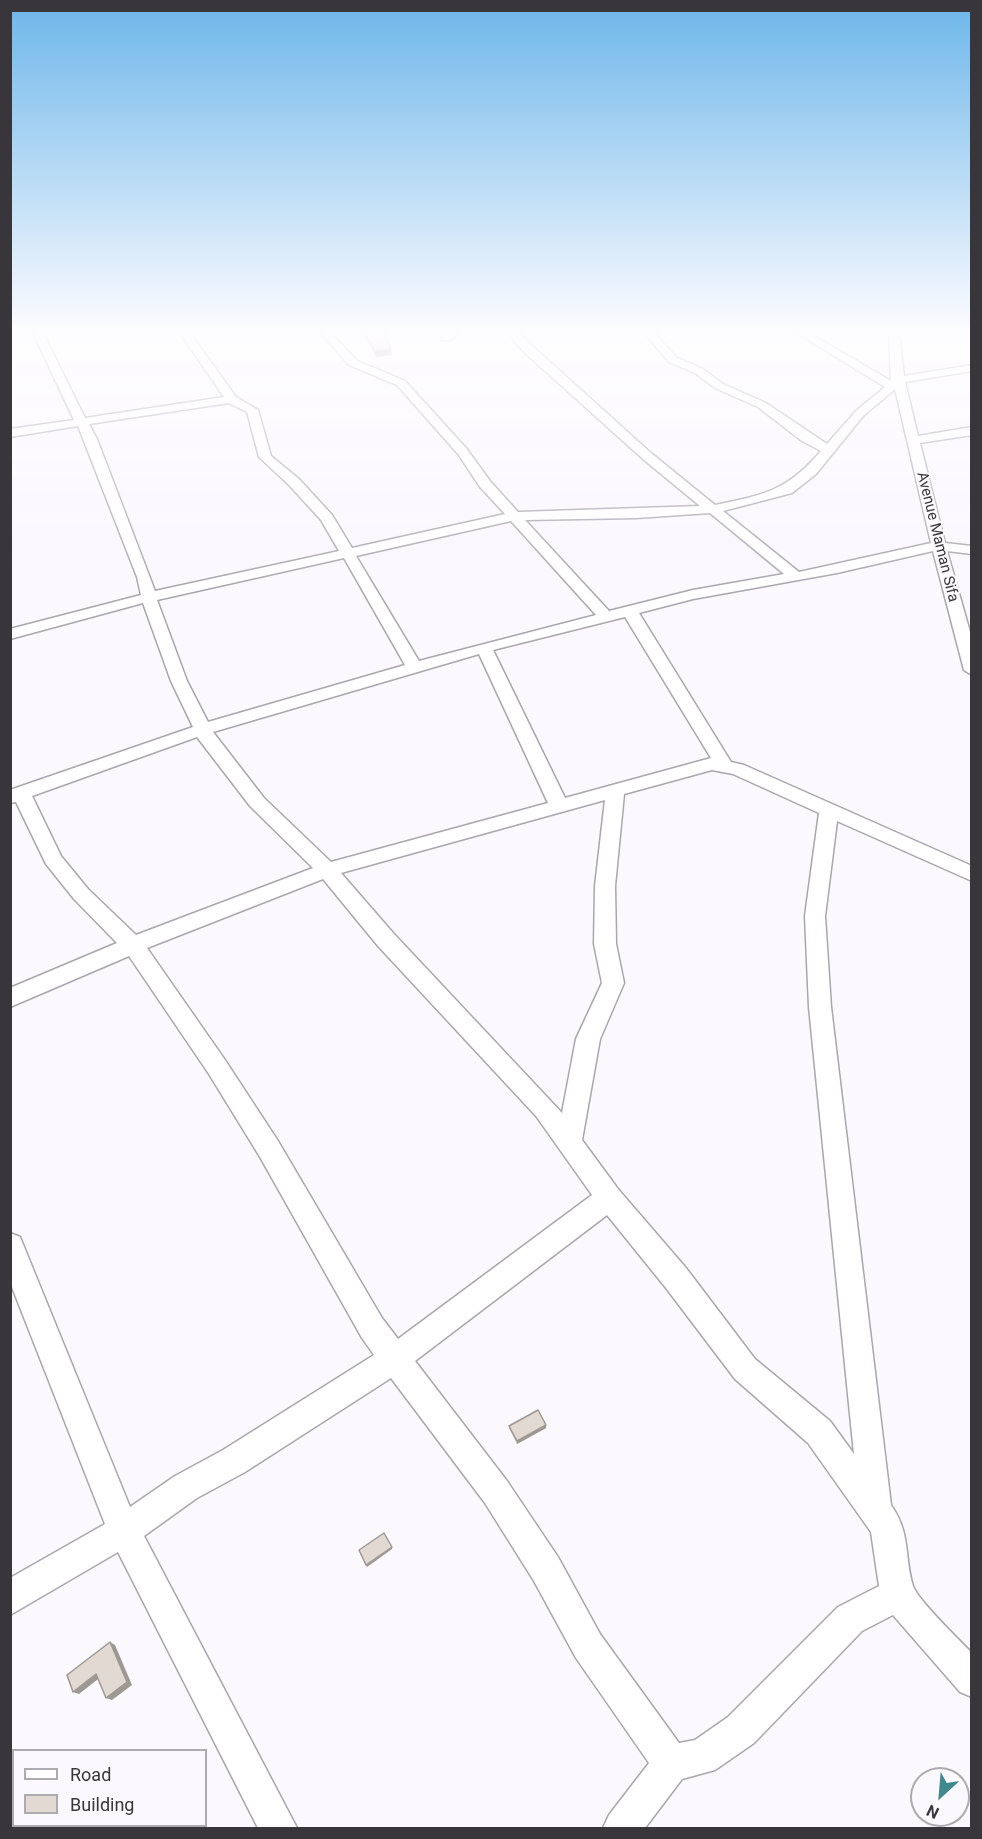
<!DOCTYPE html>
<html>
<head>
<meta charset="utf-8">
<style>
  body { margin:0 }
  #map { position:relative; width:982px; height:1839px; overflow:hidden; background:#fbf8fe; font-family:Roboto,sans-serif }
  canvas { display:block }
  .frame { position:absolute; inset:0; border:12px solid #38363a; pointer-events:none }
  .legend { position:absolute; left:12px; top:1749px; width:195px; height:78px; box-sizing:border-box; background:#fbf8fe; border:2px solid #adaab0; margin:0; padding:8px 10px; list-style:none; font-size:18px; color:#38363a }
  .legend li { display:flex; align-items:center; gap:12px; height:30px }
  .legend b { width:30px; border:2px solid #adaab0 }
  .north { position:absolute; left:910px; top:1767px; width:60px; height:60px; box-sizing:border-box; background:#fbf8fe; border:2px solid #adaab0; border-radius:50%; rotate:206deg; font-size:16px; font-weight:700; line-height:24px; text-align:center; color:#38363a }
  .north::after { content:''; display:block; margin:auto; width:21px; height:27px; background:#41888f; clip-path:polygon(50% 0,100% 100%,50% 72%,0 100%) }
</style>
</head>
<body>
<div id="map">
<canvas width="982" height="1839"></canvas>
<div class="frame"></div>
<ul class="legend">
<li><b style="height:8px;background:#fff"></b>Road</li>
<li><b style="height:16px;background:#e1d9d2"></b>Building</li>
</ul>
<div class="north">N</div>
</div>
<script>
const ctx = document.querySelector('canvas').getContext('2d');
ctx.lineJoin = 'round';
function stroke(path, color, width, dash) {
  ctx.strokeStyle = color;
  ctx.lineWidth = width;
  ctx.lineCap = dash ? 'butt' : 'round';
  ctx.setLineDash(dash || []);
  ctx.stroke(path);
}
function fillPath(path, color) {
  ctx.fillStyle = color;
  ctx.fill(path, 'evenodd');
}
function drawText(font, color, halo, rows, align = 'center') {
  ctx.font = font + ' Roboto,sans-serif';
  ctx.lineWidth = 4.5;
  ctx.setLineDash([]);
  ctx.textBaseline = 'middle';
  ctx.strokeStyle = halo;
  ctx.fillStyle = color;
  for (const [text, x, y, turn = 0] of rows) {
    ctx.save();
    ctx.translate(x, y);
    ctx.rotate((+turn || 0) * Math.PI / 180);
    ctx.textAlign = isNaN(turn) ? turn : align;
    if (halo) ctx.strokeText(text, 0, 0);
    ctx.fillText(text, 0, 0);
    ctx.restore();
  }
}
const minor = new Path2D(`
  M33 333H43L85 418 224 397 180 333H190L236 397 258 410 271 456 299 479 332 515 352 548 505 514 480 487 458 454 397 385 349 365 321 333H331L357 361 405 381 466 448 490 481 518 512 700 506 643 459 525 353 507 333H518L651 453 715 505C764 495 787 491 821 451L802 441 758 407 715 388 695 373 669 362 644 333H654L677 358 703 369 723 384 766 403 827 444 856 411 885 387 797 333H809L891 381 889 333H899L904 376 972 365V371L905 382 918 436 972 427V435L920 443 945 543 972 546V554L947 551 972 639V675L964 670 933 551 837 573 693 599 639 613 731 762 744 765 972 866V881L837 821 825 916 831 1007 891 1505C911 1533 904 1557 913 1586 917 1599 960 1641 972 1653V1697L960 1692 893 1615 862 1631 754 1743 715 1770 682 1779 645 1828H603L609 1815 649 1763 576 1658 534 1581 485 1503 391 1378 245 1472 197 1498 144 1536 297 1828H258L118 1552 10 1615V1578L105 1524 10 1282V1233L20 1237 130 1507 175 1476 223 1450 374 1355 362 1338 260 1157 209 1074 129 956 10 1007V988L117 943 74 899 46 864 16 802 10 803V790L193 727 171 681 143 603 10 639V629L141 595 137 577 78 426 10 437V429L74 420ZM895 389 931 543 799 572 723 511 792 493 816 474 864 415ZM229 403 247 412 259 457 289 485 321 520 339 551 155 591 97 439 89 424ZM710 513 784 574 693 590 609 611 525 520 636 518ZM511 521 596 615 419 661 356 556ZM344 558 405 665 208 722 187 681 157 600ZM625 617 711 758 565 798 493 650ZM479 654 548 803 331 862 264 798 213 732ZM197 737 250 806 313 868 136 935 88 889 61 856 32 796ZM712 770 733 774 819 813 805 916 809 1007 854 1454 830 1421 755 1359 686 1268 618 1189 582 1140 600 1039 624 983 616 944 615 886 624 794ZM605 800 595 886 594 944 602 983 576 1039 562 1113 394 934 341 873ZM323 879 378 946 536 1116 592 1195 398 1339 382 1318 278 1141 225 1060 147 948ZM607 1215 666 1288 735 1379 808 1443 871 1532 879 1586 838 1607 728 1717 695 1740 679 1743 600 1634 558 1557 507 1481 415 1361Z
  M447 333H459L450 340H442L441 338Z`);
const wall = new Path2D(`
  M363 333H365L391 349 392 355 376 357Z
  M546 1425V1428L517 1444 509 1428V1426Z`);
const shadedWall = new Path2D(`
  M391 349 392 355 376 357 375 351Z
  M546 1425V1428L517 1444V1441Z
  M392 1547V1549L367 1567 366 1565Z
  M110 1642 115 1645 132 1685 112 1700 106 1698Z
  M96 1674 102 1676 79 1694 73 1692Z`);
const building = new Path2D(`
  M365 333H385L391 349 375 351Z
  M538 1410 546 1425 517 1441 509 1426Z
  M384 1533 392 1547 366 1565 359 1550Z
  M110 1642 127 1682 106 1698 96 1674 73 1692 67 1675Z`);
const farStreetnames = [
  ["Avenue Maman Sifa",937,537,76]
];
stroke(minor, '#aaa6ae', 3);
fillPath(minor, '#fff');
fillPath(wall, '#c2bbb5');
fillPath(shadedWall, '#9e9893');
fillPath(building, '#e1d9d2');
stroke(building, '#9e9893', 1.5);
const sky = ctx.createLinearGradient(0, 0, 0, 590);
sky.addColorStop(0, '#6cb6ea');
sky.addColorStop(0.56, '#fdfcff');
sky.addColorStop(1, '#fdfcff00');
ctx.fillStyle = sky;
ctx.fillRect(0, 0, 982, 590);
drawText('15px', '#38363a', '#fbf8fe', farStreetnames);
</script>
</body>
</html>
